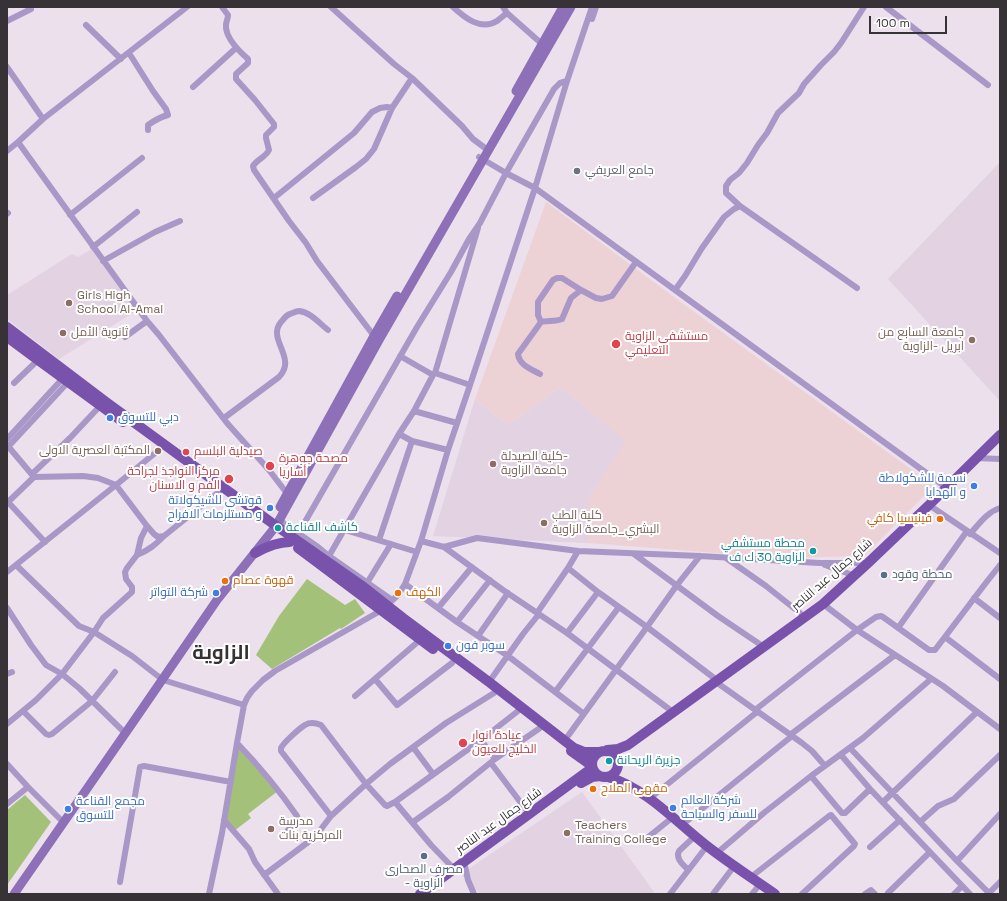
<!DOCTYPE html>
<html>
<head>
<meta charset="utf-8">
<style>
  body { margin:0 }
  #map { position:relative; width:1007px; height:901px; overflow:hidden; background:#ebe0eb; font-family:"Space Grotesk",sans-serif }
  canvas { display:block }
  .frame { position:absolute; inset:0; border:8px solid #363236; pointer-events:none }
  .scale { position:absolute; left:869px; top:16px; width:78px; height:18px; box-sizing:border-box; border:2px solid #363236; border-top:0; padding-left:5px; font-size:12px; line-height:14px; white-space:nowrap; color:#363236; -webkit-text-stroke:3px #fff; paint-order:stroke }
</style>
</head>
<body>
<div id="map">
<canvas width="1007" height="901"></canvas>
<div class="frame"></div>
<div class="scale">100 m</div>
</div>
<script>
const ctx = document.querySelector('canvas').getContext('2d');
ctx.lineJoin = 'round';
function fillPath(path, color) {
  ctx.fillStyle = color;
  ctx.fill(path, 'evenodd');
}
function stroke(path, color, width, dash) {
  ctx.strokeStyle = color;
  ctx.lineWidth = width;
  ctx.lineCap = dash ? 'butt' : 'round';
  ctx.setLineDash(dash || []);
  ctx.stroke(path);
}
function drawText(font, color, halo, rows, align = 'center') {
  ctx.font = font + ' "Space Grotesk",Cairo,sans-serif';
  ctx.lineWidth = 4;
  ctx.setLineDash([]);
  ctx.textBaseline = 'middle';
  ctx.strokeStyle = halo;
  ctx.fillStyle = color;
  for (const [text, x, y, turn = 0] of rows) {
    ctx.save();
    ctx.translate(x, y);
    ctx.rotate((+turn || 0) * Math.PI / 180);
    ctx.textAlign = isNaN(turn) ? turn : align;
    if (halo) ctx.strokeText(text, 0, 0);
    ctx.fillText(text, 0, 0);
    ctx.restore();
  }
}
const built = new Path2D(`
  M1000 162V401L888 279Z
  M92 249 136 311 59 359 7 319V295L72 254 78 257Z
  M560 387 627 441 588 499V543L433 536 475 399 508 425Z
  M582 792 654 892 652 894H480L461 874Z`);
const medical = new Path2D(`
  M546 202 678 300 934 486 864 556 782 558 588 543V499L626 441 560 387 508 425 475 399Z`);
const green = new Path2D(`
  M307 579 345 605 355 599 365 613 341 629 340 628 272 669 256 655 279 616Z
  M237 743 278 791 248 814 251 818 234 831 225 820Z
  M25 795 51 822 7 885V810Z`);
const minor = new Path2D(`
  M222 7 228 15C228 19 226 22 226 25 225 38 240 52 248 59V63L236 74V79L255 100 274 124V127L266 135V138L269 150C265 158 257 159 253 166L254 170 289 221 306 243 317 261 374 336 376 337
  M331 7 394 64 412 78 462 126 473 139 489 151
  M453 7C465 18 481 31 497 21 501 18 504 15 507 13
  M503 7 507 13 542 44
  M886 7 988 85
  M592 19 596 7
  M7 21 31 9
  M86 25 121 59
  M129 53 153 91 166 109 168 115C160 117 155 120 148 125V130
  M7 67 43 119
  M193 87 236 48
  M18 142 147 321 159 335 227 423 269 470 289 496
  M7 151 18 142 43 119 187 7
  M479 157 506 173 535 188 947 488
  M274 198 354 133 372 112 380 108 387 107 392 108
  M313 198 356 167 366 159 374 149 392 108 412 78
  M740 206 726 193V186L730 180 739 173 747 163 758 145 767 133 778 113 799 93 804 84 821 65 834 52 841 43 864 7
  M7 214 8 213
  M70 215 142 158
  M93 247 137 212
  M103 261 155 232 180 221
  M675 290 685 276 702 248 724 217 734 209 740 206 857 288
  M541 322 538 315V302L553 280 557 278H562L581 290
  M125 337 147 321
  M400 356 433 375
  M435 373 470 385
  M540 374C531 369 519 365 518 354L541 322C547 320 555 322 562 319L571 298 581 290 596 298 602 299 612 296 636 262
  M14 383 38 360
  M414 411 457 423
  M224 418 279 377C282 374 284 371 285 366 288 352 269 336 281 322 284 319 286 315 290 314 293 313 296 311 299 311 310 312 319 323 328 330
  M399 434 412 441 448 450
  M7 439 64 377
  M7 445 34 477 83 476 98 478 116 485 147 526 154 534 158 537 164 536 220 491
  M7 448 70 380
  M976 458 1000 459
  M32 474 70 438 100 406
  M8 502 45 542
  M7 503 34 477
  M929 505 1000 553
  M279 520 318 547 329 556 392 600
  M147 526 141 538 137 555 127 568 125 572 126 579 132 587V592L103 618 94 632 132 656 163 680 244 705
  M345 530 417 552
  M298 534 417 327 451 272 469 239 480 223 506 173 554 89 560 83 567 81
  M970 534C979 524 987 512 1000 508
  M379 540 412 441
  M421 541 444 547 477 538 578 551 700 556 819 563H868
  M444 547 503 590 567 633 673 712
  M634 554 718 616 764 647
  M137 555C149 550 155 545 164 536
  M329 556 399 434 414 411 433 375 435 373 478 228
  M726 558 766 586 805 617
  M825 565 855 576
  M568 568 598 592 647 627 718 681
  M7 572 116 485 160 449
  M367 583 391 544
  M405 584 457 622 508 656 584 714
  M974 598 1000 618
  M823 604 857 630 943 686 1000 729
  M7 608 31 645 46 665 62 674 79 688 123 731
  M438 608 472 567
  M537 613 568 568 578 551
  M457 622 490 580
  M898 628 967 531
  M567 633 598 592
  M478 636 508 593
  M945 637 1000 679
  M7 674 12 672
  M375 679 397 705 452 663
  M489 682 523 634 539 614
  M716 682 802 743 812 751 825 766
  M555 692 619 607
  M355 696 420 640
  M755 710 857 630 876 617 881 616 883 617 929 650H935L985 584 1000 565
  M23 711 46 734 49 735 52 734 92 701 115 672
  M7 724 36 700 62 674 94 632 79 626 16 565
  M790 735 895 655
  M481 740 495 759
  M565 740 647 627 677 585 700 556
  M237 743C259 766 279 790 297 816L298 821 297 823 288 830
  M413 747 433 774
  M850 748 957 861 990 894
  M841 755 870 789 970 894
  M491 763 530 815
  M7 764 28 787 63 822
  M811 776 842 813H845L870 789
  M649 799 757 712
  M395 802 431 845 456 871
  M883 802 977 712
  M7 804 28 787
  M331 816 281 751C281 750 281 749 281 748 283 743 301 727 305 725 310 722 316 723 321 725L366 784 385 805 387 806 395 802 481 740 518 711
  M224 820 249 849 255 862 278 894
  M413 822 448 797 495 759 540 728
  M920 822 938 806 954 799 1000 755
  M682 825 792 736
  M647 838 673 817
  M870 847 900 820
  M717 853 765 812 811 776 863 738 931 679
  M957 861 1000 814
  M465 866 468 880 474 894
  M688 870C684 865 675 859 679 851L695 836
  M264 875 315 837 331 816 366 784 390 764 446 723 494 693
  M751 877 829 816 831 815 855 844 854 846 802 894
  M120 882 140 767 144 766 231 782
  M888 893 930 852
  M989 893 1000 882
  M209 894 222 833 237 743 244 705 247 698 252 691 263 680 275 671 382 610 398 595 405 584 421 541 448 450 470 385 535 188 567 81 592 7
  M670 894 707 846
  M713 894 735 865
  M752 894 760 884
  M865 894 871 890 875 894
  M954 894 962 886`);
const secondary = new Path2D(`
  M516 91 563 7
  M280 507 374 336 397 296
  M14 894 129 728 217 600 276 526 379 340 571 7`);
const primary = new Path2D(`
  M7 327 106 402 272 523 361 585 403 618 489 682 574 748 584 752H599
  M7 337 38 360 123 422
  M298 548 433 649
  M255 553C266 547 277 542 290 542
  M607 750 618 749 628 745 823 604 868 563 929 505 1000 435
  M592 764a13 13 0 1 1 26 0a13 13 0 1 1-26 0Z
  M571 751 592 766
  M608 777C646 788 676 822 707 846 729 863 752 878 775 894
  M581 783 592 777 600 776
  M420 894 592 768`);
const markers = [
  [577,171,4,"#6b7280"],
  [69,303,4,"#8d6e63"],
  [63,333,4,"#8d6e63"],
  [972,340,4,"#8d6e63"],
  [616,344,5,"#e0444e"],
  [110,418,4,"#3f7fe0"],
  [158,451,4,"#8d6e63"],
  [186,452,4,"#e0444e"],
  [493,464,4,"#8d6e63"],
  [270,466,5,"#e0444e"],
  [229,479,5,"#e0444e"],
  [974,486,4,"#3f7fe0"],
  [270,508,4,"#3f7fe0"],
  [940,519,4,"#e8710a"],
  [544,523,4,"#8d6e63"],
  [278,528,4,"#0f9aa8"],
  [813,551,4,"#0f9aa8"],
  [884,575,4,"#5c6f8a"],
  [225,581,4,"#e8710a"],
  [216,593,4,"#3f7fe0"],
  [398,593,4,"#e8710a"],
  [448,646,4,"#3f7fe0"],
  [463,743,5,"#e0444e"],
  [609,761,4,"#0f9aa8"],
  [593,789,4,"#e8710a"],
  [673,808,4,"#3f7fe0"],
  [68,809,4,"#3f7fe0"],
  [271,829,4,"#8d6e63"],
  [567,833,4,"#8d6e63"],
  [424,856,4,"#5c6f8a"]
];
const worshipNames = [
  ["جامع العريفي",585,171]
];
const educationNames = [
  ["Girls High",77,296],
  ["School Al-Amal",77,310],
  ["ثانوية الأمل",71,333],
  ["جامعة السابع من",964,333,"right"],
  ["ابريل -الزاوية",964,347,"right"],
  ["المكتبة العصرية الاولى",150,451,"right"],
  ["كلية الصيدلة-",501,457],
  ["جامعة الزاوية",501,471],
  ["كلية الطب",552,516],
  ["البشري_جامعة الزاوية",552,530],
  ["مدرسة",279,822],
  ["المركزية بنات",279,836],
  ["Teachers",575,826],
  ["Training College",575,840]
];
const healthNames = [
  ["مستشفى الزاوية",625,337],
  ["التعليمي",625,351],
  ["صيدلية البلسم",194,452],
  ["مصحة جوهرة",279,459],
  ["أساريا",279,473],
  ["مركز النواجذ لجراحة",220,472,"right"],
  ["الفم و الاسنان",220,486,"right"],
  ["عيادة انوار",472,736],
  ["الخليج للعيون",472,750]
];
const shopNames = [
  ["دبي للتسوق",118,418],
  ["نسمة للشكولاطة",966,479,"right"],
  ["و الهدايا",966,493,"right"],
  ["قوتشي للشيكولاتة",262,501,"right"],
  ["و مستلزمات الافراح",262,515,"right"],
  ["شركة التواتر",208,593,"right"],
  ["سوبر فون",456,646],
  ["شركة العالم",681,801],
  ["للسفر والسياحة",681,815],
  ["مجمع القناعة",76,802],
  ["للتسوق",76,816]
];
const foodNames = [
  ["فينيسيا كافي",932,519,"right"],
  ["قهوة عصام",233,581],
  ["الكهف",406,593],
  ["مقهى الملاح",601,789]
];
const cultureNames = [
  ["كاشف القناعة",286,528],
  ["محطة مستشفي",805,544,"right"],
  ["الزاوية 30 ك ف",805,558,"right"],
  ["جزيرة الريحانة",617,761]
];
const streetNames = [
  ["شارع جمال عبد الناصر",832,575,-41],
  ["شارع جمال عبد الناصر",499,821,-36]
];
const serviceNames = [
  ["محطة وقود",892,575],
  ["مصرف الصحارى",424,870,"center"],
  ["- الزاوية",424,884,"center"]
];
const townNames = [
  ["الزاوية",221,654]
];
fillPath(built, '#e3d2e2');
fillPath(medical, '#edd2d5');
fillPath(green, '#a3c179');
stroke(minor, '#a997c8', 6);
stroke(secondary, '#8d70b8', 9);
stroke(primary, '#7952ab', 10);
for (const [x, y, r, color] of markers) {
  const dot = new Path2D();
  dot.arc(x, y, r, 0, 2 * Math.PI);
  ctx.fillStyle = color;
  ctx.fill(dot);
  stroke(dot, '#fff', 1.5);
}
drawText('12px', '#5b616d', '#fff', worshipNames, 'left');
drawText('12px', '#785e54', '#fff', educationNames, 'left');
drawText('12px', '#be3a42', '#fff', healthNames, 'left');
drawText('12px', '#366cbe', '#fff', shopNames, 'left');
drawText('12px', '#c56008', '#fff', foodNames, 'left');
drawText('12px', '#0d838f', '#fff', cultureNames, 'left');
drawText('12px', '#363236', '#fff', streetNames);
drawText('12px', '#4e5e75', '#fff', serviceNames, 'left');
drawText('bold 20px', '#363236', '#fff', townNames);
</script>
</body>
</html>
